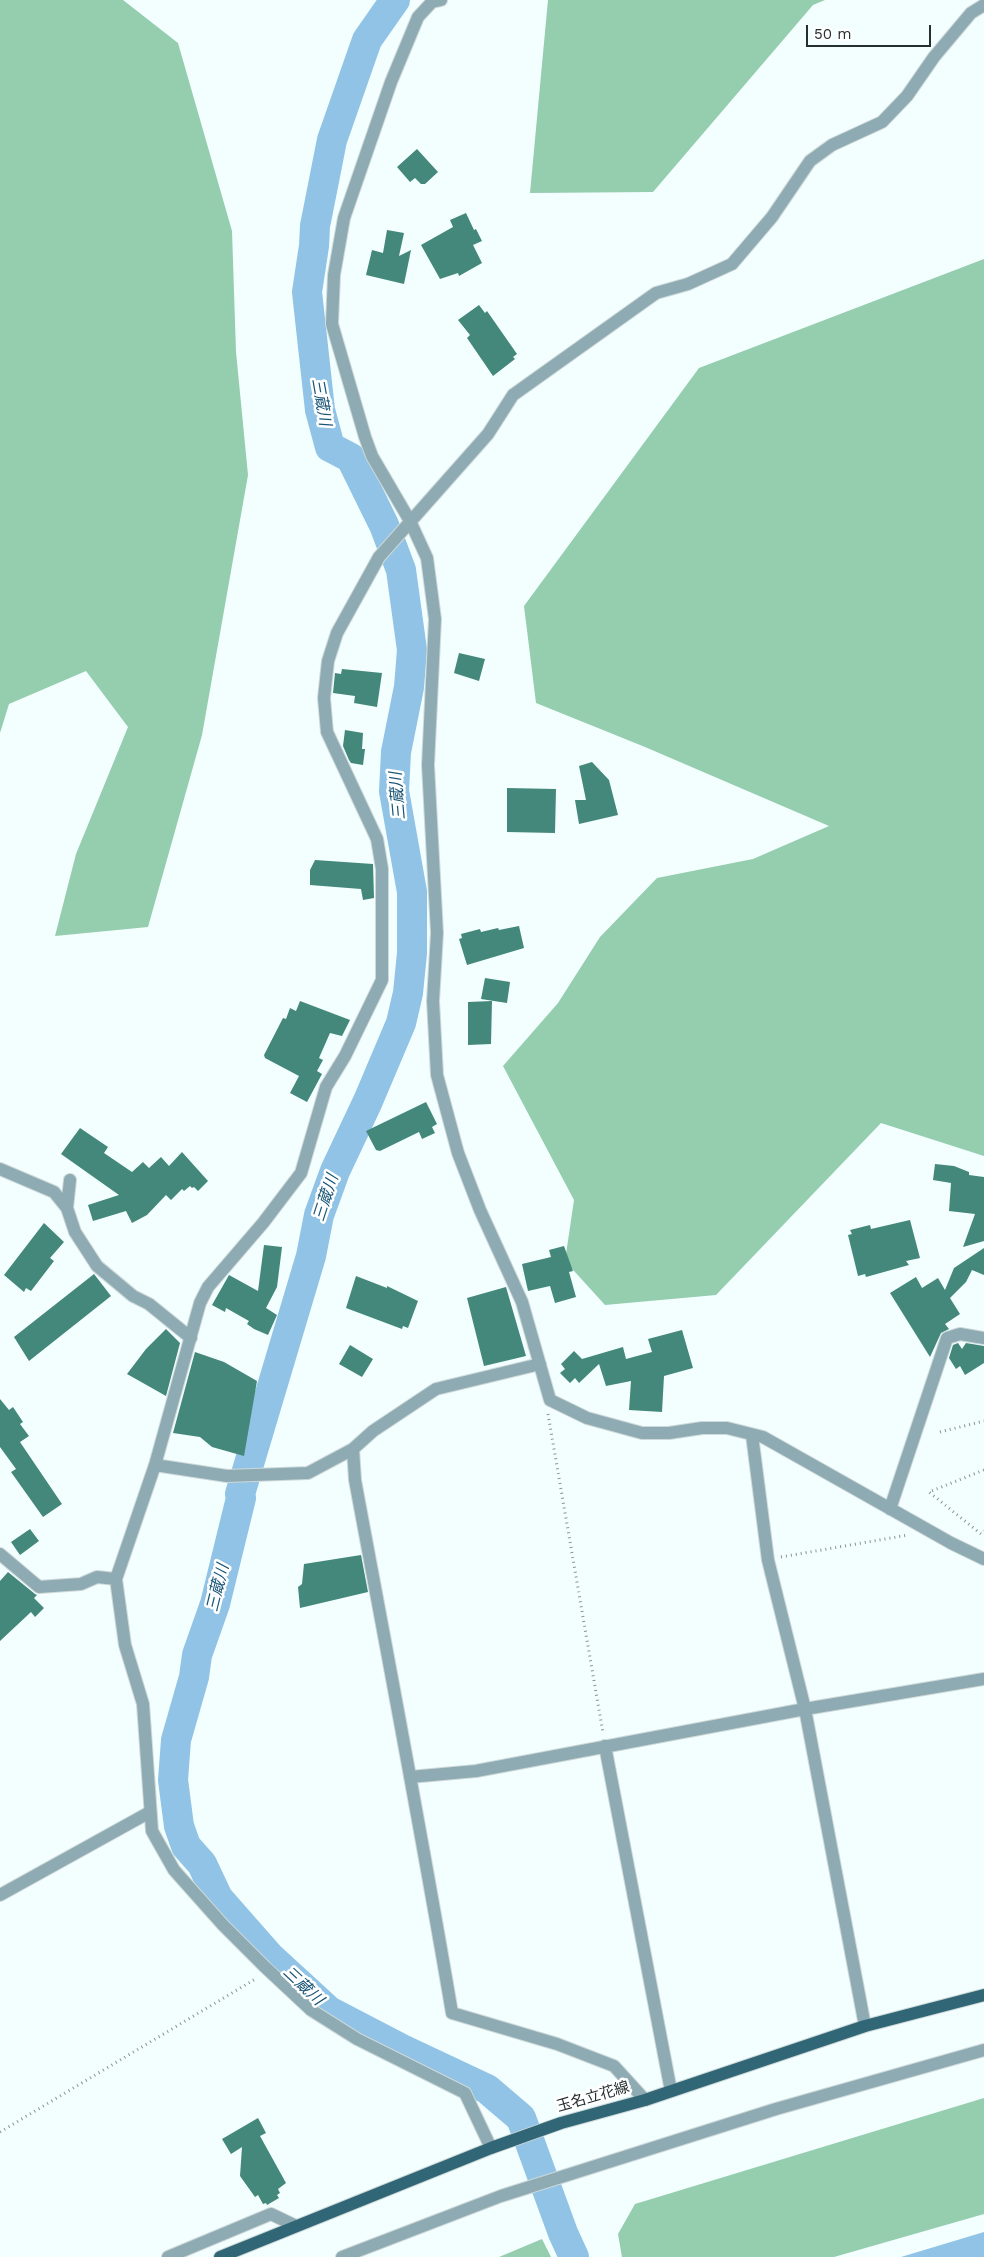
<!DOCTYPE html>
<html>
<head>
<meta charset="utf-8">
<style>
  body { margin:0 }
  #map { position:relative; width:984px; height:2257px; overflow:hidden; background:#f3fefe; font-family:"Work Sans",sans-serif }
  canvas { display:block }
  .scale { position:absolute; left:806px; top:25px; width:125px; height:22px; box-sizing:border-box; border:2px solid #252f2f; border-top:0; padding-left:6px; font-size:15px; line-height:18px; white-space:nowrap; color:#252f2f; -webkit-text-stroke:4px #fff; paint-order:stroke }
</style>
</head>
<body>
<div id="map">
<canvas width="984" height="2257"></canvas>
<div class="scale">50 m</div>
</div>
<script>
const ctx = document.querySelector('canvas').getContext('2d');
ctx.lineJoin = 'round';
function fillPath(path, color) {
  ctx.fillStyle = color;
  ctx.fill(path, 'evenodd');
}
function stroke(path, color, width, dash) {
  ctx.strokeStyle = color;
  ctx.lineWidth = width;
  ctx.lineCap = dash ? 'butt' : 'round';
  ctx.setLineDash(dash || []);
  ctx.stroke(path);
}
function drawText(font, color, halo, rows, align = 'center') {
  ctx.font = font + ' "Work Sans","Noto Sans JP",sans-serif';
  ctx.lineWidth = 5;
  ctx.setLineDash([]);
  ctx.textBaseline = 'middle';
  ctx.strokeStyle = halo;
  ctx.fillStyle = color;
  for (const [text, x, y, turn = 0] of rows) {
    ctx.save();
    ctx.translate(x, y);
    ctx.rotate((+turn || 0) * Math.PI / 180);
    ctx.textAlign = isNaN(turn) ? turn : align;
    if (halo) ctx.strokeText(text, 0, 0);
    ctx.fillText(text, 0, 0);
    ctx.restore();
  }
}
const forest = new Path2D(`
  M0 0H123L178 43 232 231 236 352 248 475 202 735 148 927 55 936 76 854 128 727 86 671 9 704 0 733Z
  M548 0H825L813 5 653 192 530 193Z
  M984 259V1156L881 1123 716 1295 605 1305 565 1261 574 1200 503 1066 558 1003 600 937 657 878 753 859 829 826 645 747 536 703 524 606 699 368Z
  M984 2098V2214L834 2257H622L618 2234 635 2204Z
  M542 2239 551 2257H499Z`);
const water = new Path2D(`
  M984 2232V2257H901Z`);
const river = new Path2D(`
  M395 0 367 40 332 140 315 226 314 246 307 292 320 410 330 447 351 458 384 525 401 570 412 650 409 687 396 752 394 791 412 892V953L408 993 401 1023 368 1101 335 1171 319 1215 311 1256 240 1494 241 1498 215 1604 197 1655 194 1677 176 1740 173 1780 179 1826 186 1846 202 1864 218 1898 269 1956 329 2011 402 2049 487 2089 521 2118 563 2233 574 2257`);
const building = new Path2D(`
  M417 149 438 172 425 184H421L415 178 410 182 397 167Z
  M466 213 474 230 476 229 482 241 473 245 482 263 459 276 458 273 440 279 421 245 453 227 450 220Z
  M387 230 404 233 399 256 411 250 404 284 366 275 372 250 383 253Z
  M479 305 485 313 487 311 517 354 513 357 515 359 493 376 467 338 470 335 458 320Z
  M459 653 485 659 479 681 454 673Z
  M342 669 382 673 377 707 354 703 355 696 333 693 335 673 341 674Z
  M345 730 363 733 362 749H365L363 765 351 763 349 760 343 746Z
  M592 762 609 780 618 815 579 824 575 800H586L579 766Z
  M507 788 556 789 555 833 507 832Z
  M315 860 373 864 374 898 363 900 361 889 310 885V870Z
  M519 926 524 948 467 965 459 939 462 938 461 934 480 929 481 932 498 928 499 930Z
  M485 978 510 982 507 1003 481 999Z
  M300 1001 350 1020 342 1036 330 1033 319 1058 323 1060 317 1071 322 1074 307 1102 290 1093 299 1076 265 1058 264 1055 283 1018 286 1019 290 1008 296 1011Z
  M492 1001 491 1044 468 1045V1002Z
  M426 1102 437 1124 432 1127 435 1133 422 1139 419 1132 380 1151 376 1150 366 1131Z
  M80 1128 108 1147 104 1153 132 1172 143 1162 149 1168 161 1157 169 1166 182 1152 208 1181 198 1191 194 1187 192 1188 190 1186 184 1191 182 1189 171 1200 166 1195 147 1215 132 1223 126 1211 93 1221 88 1205 119 1195 61 1154Z
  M935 1164 954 1166 969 1172V1175L984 1177V1241L963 1247 975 1214 949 1211 951 1183 933 1180Z
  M910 1220 920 1258 906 1261 909 1265 866 1277 865 1274 858 1276 848 1235 852 1234 850 1230 870 1225 871 1229Z
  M44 1223 64 1242 50 1258 54 1261 31 1291 26 1288 24 1292 4 1275Z
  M264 1245 282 1247 277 1287 266 1308 277 1315 268 1335 254 1329 247 1324 249 1321 226 1308 225 1312 212 1305 229 1275 258 1291Z
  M564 1246 573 1271 569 1272 576 1297 555 1303 550 1286 528 1291 522 1264 551 1257 549 1250Z
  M984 1248V1275L972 1270 966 1282 950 1298 960 1314 945 1324 949 1329 941 1333 930 1357 890 1293 916 1277 922 1288 938 1278 945 1290 954 1268Z
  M94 1274 111 1296 29 1361 14 1337Z
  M356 1276 387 1288V1286L418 1301 408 1328 403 1326 402 1329 346 1308Z
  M506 1287 526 1356 484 1366 467 1298Z
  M166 1329 180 1343 166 1396 127 1374 146 1349Z
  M682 1330 693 1368 664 1376 662 1412 629 1410 631 1381 606 1386 599 1364 579 1383 575 1378 570 1383 560 1373 565 1369 561 1364 574 1351 582 1359 623 1347 626 1359 652 1352 648 1339Z
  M958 1343 962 1349 966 1343 984 1346V1363L965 1375 960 1366 956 1369 949 1358 953 1345Z
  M350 1345 373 1359 362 1377 339 1364Z
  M195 1352 224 1362 257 1381 244 1456 212 1447 200 1437 173 1433Z
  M0 1399 9 1410 13 1407 23 1422 20 1424 29 1436 20 1442 22 1445 62 1504 43 1517 11 1472 16 1469 0 1447Z
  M30 1529 39 1541 20 1555 11 1542Z
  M361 1555 368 1592 300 1608 298 1587 302 1584 304 1564Z
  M8 1572 35 1594 37 1595 34 1598 44 1608 35 1617 31 1612 0 1641V1581Z
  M258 2118 266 2133 260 2136 286 2183 278 2189 280 2193 277 2195 279 2198 267 2205 266 2203 263 2204 258 2195 255 2197 240 2176 242 2147 231 2154 222 2139Z`);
const path = new Path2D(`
  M548 1414 603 1733
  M940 1432 984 1421
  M984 1470 929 1492 981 1534 984 1531
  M781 1557 908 1535
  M0 2132 257 1978`);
const street = new Path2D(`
  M441 0 432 2 418 17 391 82 344 218 334 275 332 324 365 437 372 456 410 521 427 558 435 619 428 765 437 933 433 1001 437 1075 458 1153 480 1210 522 1302 550 1400 587 1418 642 1433H669L702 1428H727L763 1437 951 1543 984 1559
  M0 1169 54 1192 67 1208
  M70 1180 67 1208 75 1232 97 1266 133 1296 149 1304 191 1338
  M752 1435 768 1560 805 1709 865 2026
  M353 1449 355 1480C388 1658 422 1835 452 2013L557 2044 614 2066 645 2100
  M155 1465 227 1476 308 1473 353 1449 373 1431 436 1389 540 1364
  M890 1509 947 1338 960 1334 984 1338
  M0 1554 39 1587 81 1584 97 1577 116 1579
  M605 1746 671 2091
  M410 1777 476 1771 805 1709 984 1679
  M0 1895 150 1812
  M491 2148 465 2093 357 2039 311 2010 265 1967 223 1925 174 1870 152 1831 143 1704 125 1645 116 1579 155 1465 200 1303 208 1287 263 1223 301 1173 326 1087 345 1056 382 980V869L377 839 327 732 324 698 328 661 337 633 379 557 488 434 513 395 656 293 688 284 732 264 772 217 810 161 832 145 882 122 907 96 934 57 971 13 984 5
  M168 2257 271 2214 294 2225
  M342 2257 501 2196 776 2109 984 2050`);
const primary = new Path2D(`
  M220 2257 491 2148 561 2123 645 2100 865 2026 984 1995`);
const streetNames = [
  ["玉名立花線",593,2097,-16]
];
const waterNames = [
  ["三蔵川",321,402,80],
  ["三蔵川",398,796,-95],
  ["三蔵川",326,1198,-72],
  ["三蔵川",218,1588,-76],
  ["三蔵川",303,1986,43]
];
fillPath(forest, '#95cdaf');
fillPath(water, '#90c3e5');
stroke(river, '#90c3e5', 30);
fillPath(building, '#43887b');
stroke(street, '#ced9d9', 14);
stroke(primary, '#ced9d9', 14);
stroke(path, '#899494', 3, [1, 4]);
stroke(street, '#8eaab2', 12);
stroke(primary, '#306675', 12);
drawText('15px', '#252f2f', '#fff', streetNames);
drawText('italic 16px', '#185577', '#fff', waterNames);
</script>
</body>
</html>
